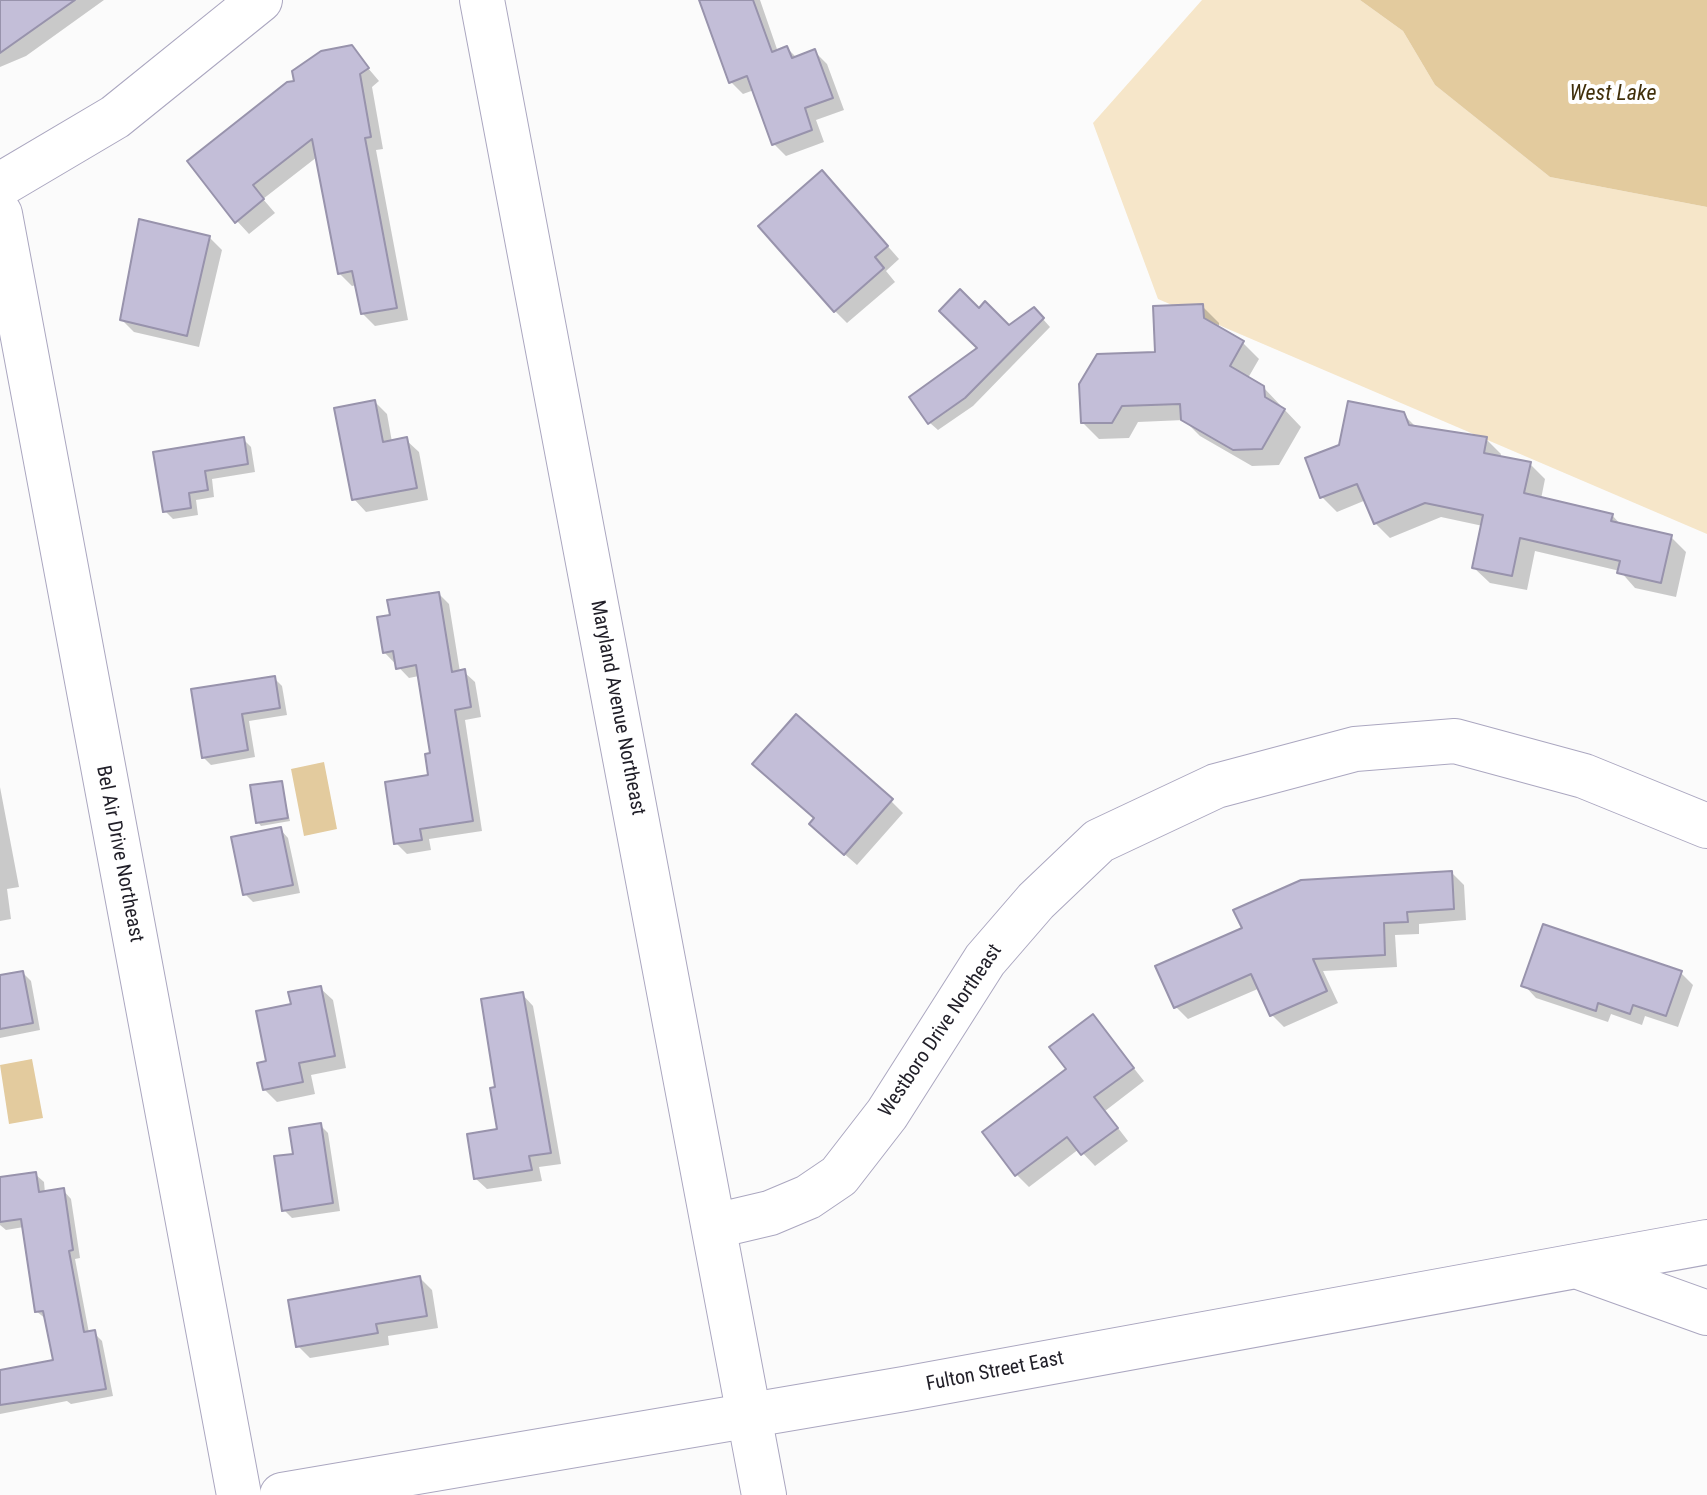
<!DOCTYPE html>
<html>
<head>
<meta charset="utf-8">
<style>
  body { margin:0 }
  canvas { display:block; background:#fbfbfb }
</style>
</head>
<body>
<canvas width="1707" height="1495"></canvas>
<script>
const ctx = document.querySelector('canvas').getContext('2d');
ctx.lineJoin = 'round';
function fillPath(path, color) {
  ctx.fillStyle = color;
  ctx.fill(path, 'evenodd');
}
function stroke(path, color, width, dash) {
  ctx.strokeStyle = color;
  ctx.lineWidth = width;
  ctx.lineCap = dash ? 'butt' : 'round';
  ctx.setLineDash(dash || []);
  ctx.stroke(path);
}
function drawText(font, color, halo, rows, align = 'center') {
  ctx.font = font + ' "Roboto Condensed",sans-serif';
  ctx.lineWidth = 8;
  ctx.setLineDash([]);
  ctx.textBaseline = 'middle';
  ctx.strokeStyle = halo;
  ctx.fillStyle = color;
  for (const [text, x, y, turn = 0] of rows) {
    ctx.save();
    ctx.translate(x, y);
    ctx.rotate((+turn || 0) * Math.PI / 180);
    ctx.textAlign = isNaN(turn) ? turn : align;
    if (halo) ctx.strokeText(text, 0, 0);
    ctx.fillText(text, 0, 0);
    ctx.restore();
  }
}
const green = new Path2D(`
  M1202 0H1360L1403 31 1435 85 1550 177 1707 207V534L1158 299 1093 123Z`);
const water = new Path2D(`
  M1360 0H1707V207L1550 177 1435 85 1403 31Z
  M324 762 337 829 304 836 291 769Z
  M32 1059 43 1118 9 1124 0 1065Z`);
const shadow = new Path2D(`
  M20 0H104L26 56 0 67V9Z
  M701 0H760L778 52 787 48 797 58 815 52 827 64 844 110 816 120 824 142 786 156 774 144 754 90 743 94 731 82Z
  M351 48 379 81 372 87 383 149 376 150 408 320 375 326 363 314 357 285 352 286 339 273 317 157 263 199 275 213 249 234 237 221 296 83Z
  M834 185 899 259 886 271 895 282 847 323 835 311Z
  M209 237 222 250 199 347 134 332 122 320Z
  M1202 306 1219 323V329L1243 343 1259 359 1248 378 1263 387 1301 427 1279 465 1252 466 1200 436 1184 420 1138 422 1129 438 1099 439 1083 423Z
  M979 311 1009 327 1042 318 1050 327 973 406 938 430 930 423 980 348Z
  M375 402 387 414 392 442 406 440 419 452 428 500 366 512 354 499Z
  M1403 414 1418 429 1486 439 1501 454 1500 458 1530 464 1545 479 1541 499 1612 515 1622 526 1671 537 1686 552 1676 597 1635 588 1620 571 1535 551 1527 590 1490 583 1474 568 1483 526 1441 517 1390 538 1375 523 1366 500 1337 512 1322 497 1341 447Z
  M243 439 251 447 255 472 212 479 214 497 196 500 198 515 173 519 165 511 156 453Z
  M439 594 449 604 460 672H464L475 682 481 717 465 720 482 831 429 839 431 850 407 854 396 843 430 777 432 755 419 676 409 678 384 652 392 617Z
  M274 678 282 686 287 715 249 721 255 757 211 765 203 757Z
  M281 783 290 821 261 826 258 822Z
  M0 787 19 887 7 889 11 919 0 921Z
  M891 801 903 813 857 865 824 836 816 819Z
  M280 829 288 838 300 893 253 902 245 894Z
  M1452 873 1464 885 1466 920 1419 924V934L1395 935 1397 967 1323 971 1338 1003 1284 1027 1272 1015 1260 988 1188 1019 1176 1007Z
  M1680 972 1693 985 1678 1027 1645 1016 1642 1025 1611 1014 1608 1022 1536 998 1524 985Z
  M23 973 31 981 40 1030 0 1038V977Z
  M320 988 333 1000 346 1068 311 1075 315 1094 277 1102 264 1089 293 1006Z
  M522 994 533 1006 561 1164 539 1167 542 1181 487 1189 475 1178 499 1131 497 1089Z
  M1093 1017 1144 1081 1105 1111 1128 1141 1095 1166 1079 1149 1029 1187 1016 1174Z
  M320 1125 328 1133 340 1211 292 1218 284 1210 295 1155Z
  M35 1174 44 1182 45 1193 63 1190 71 1199 80 1258 75 1259 89 1333H94L102 1341 113 1396 71 1404 67 1401 0 1414V1372L55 1362 46 1319 36 1311 24 1227 6 1230 0 1225V1179Z
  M420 1278 432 1290 438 1328 388 1336 389 1345 310 1358 298 1346Z`);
const building = new Path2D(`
  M0 0H75L0 53Z
  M699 0H753L772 52 787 46 792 58 815 49 833 98 805 108 812 130 772 145 747 76 729 83Z
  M352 45 369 68 360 74 371 137 365 138 397 308 361 314 352 271 338 274 312 139 253 185 264 199 235 223 187 161 287 82 294 81 292 71 321 51Z
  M822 170 888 246 875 257 884 268 834 312 758 226Z
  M139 219 210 236 187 336 120 320Z
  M960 289 979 308 985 301 1009 325 1034 307 1044 318 965 398 928 424 909 397 977 348 939 311Z
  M1203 304 1204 318 1244 341 1230 366 1264 386 1265 397 1285 409 1262 449 1233 450 1181 420 1180 404 1122 406 1112 423H1081L1079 384 1097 354 1155 352 1153 306Z
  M375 400 383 442 407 437 417 488 352 500 334 408Z
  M1348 401 1404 412 1409 425 1487 437 1484 453 1531 462 1524 493 1613 514 1611 521 1672 535 1661 583 1617 573 1620 561 1520 538 1512 576 1472 568 1483 515 1425 503 1374 524 1357 484 1320 498 1305 458 1339 445Z
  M244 437 248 464 205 471 208 490 189 493 191 508 163 512 153 452Z
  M439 592 452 672 465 669 471 707 455 710 473 821 420 829 422 840 394 844 385 782 428 775 425 754 430 753 416 665 396 669 393 651 383 653 377 617 390 615 387 600Z
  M275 676 280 708 242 714 248 750 202 758 191 689Z
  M796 714 893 799 844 855 809 824 814 818 752 764Z
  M282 781 288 818 256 823 250 785Z
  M281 827 293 885 243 895 231 837Z
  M1452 871 1454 909 1407 912 1408 922 1384 923 1385 955 1313 959 1327 991 1270 1016 1251 974 1174 1008 1155 966 1242 928 1233 910 1301 880Z
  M1543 924 1682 971 1666 1016 1633 1005 1630 1014 1598 1003 1596 1011 1521 986Z
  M23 971 33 1023 0 1029V975Z
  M321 986 335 1056 299 1063 303 1082 263 1090 257 1063 266 1061 256 1011 291 1004 288 992Z
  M523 992 551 1153 529 1156 532 1170 474 1179 467 1134 497 1129 490 1088 495 1087 481 999Z
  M1093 1014 1134 1068 1094 1097 1118 1128 1081 1155 1067 1137 1015 1176 982 1132 1066 1069 1049 1047Z
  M321 1123 333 1203 282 1211 274 1156 293 1154 289 1128Z
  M36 1172 39 1192 64 1188 73 1250 69 1251 84 1332 95 1330 106 1389 0 1405V1370L53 1360 43 1311 35 1312 21 1219 0 1222V1177Z
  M420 1276 427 1316 376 1324 378 1333 296 1347 288 1300Z`);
const minor = new Path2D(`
  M482 0 764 1495
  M0 185 115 117 260 0
  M0 214 239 1495
  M715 1226 770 1213 808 1197 839 1176 887 1114 985 960 1036 901 1099 841 1216 786 1355 749 1455 741 1584 776 1707 826`);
const major = new Path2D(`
  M1579 1267 1707 1313
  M282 1495 904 1389 1707 1242`);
const streetNames = [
  ["Maryland Avenue Northeast",617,708,79],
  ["Bel Air Drive Northeast",119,854,79],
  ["Westboro Drive Northeast",941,1031,-56],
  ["Fulton Street East",995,1372,-11]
];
const waterNames = [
  ["West Lake",1613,94]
];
fillPath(green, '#f6e6c9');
fillPath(water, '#e3cb9e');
fillPath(shadow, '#0003');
fillPath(building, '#c3bed8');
stroke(building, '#9893ac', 2);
stroke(minor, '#aba7c0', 46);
stroke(major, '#aba7c0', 46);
stroke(minor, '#fff', 44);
stroke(major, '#fff', 44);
drawText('20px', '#222029', '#fff', streetNames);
drawText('italic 22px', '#402f0a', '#fff', waterNames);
</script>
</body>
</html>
